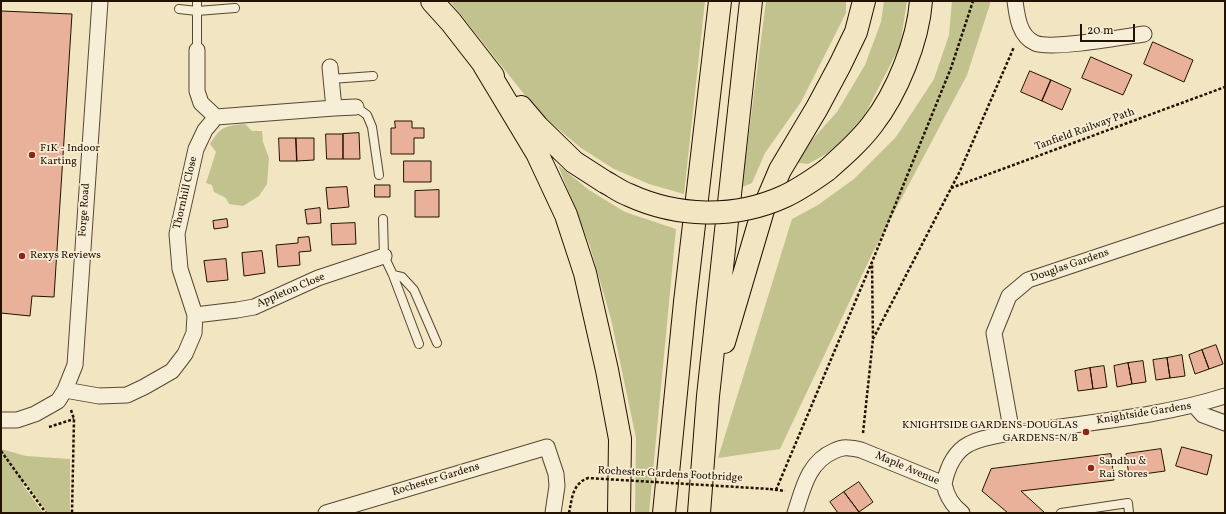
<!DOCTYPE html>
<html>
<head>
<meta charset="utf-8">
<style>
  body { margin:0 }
  #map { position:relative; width:1226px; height:514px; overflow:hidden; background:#f2e5c1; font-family:Vollkorn,serif }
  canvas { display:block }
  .frame { position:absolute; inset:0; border:2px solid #231200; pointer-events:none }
  .scale { position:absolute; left:1080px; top:24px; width:55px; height:18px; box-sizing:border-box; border:2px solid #231200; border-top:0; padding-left:5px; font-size:12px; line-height:14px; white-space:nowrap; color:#231200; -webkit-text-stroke:3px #f7eed7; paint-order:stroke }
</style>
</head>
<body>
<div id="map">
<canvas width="1226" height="514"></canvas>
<div class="frame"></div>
<div class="scale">20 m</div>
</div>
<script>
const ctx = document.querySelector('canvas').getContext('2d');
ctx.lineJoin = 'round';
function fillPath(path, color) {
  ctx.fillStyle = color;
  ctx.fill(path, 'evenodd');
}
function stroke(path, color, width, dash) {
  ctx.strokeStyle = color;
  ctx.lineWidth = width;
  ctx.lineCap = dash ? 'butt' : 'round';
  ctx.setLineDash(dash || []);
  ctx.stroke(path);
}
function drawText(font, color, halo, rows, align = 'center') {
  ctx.font = font + ' Vollkorn,serif';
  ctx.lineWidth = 3.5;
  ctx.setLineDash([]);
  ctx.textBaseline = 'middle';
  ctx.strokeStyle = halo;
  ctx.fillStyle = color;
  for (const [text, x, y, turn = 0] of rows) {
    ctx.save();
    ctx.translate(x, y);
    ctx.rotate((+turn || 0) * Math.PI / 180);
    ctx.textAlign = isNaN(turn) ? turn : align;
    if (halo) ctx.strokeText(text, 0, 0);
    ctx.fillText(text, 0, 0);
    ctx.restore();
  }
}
const green = new Path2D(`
  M450 1H705L684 194 649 184 614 169 581 148 539 113Z
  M766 1H846V13L801 102 765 153 752 183 742 187Z
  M884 1H907L900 46 862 120 835 149 808 164 792 162 837 112 865 65 881 22Z
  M952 1H991L967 75 873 252 780 449 718 458 792 219 818 205 854 179 896 137 934 79 949 35Z
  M245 124 252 131H262L263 142 269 158 267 184 259 196 243 206 229 204 226 198 214 192 212 185 206 183 216 152 210 144C221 126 225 126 245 124Z
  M558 165 589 190 625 212 676 229 649 513H635L636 438 611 319 590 246Z
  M1 449 26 456 70 459V513H48L24 481 23 485 43 513H1Z`);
const building = new Path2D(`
  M1 11 72 14 54 297 32 296 30 316 1 313Z
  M1153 42 1193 60 1184 82 1144 64Z
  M1091 57 1132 75 1123 95 1082 78Z
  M1030 71 1051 80 1042 101 1021 92Z
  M1051 80 1071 89 1062 110 1042 101Z
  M395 121H412V128H424V138H414V154H391V128H395Z
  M359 133 360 159H343V134Z
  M326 134H343V159H327Z
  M279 138H296L297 161H280Z
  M296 138H314V160L297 161Z
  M404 161H431V182H404Z
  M375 185H390V197H375Z
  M347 187 349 207 328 209 326 188Z
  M439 190V217H415V191Z
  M320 208 321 223 307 224 305 210Z
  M227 219 228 227 214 229 213 221Z
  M355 223 356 244 332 245 331 224Z
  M309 237 311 251 299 252 300 265 278 267 276 245 298 243V238Z
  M262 251 265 273 244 276 242 253Z
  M226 259 228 280 207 282 204 261Z
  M1216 345 1223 364 1209 369 1202 350Z
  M1202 350 1209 369 1195 374 1189 355Z
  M1182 355 1185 376 1170 378 1167 358Z
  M1167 358 1170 378 1156 380 1153 360Z
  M1143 361 1146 382 1132 384 1128 363Z
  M1128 363 1132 384 1117 387 1114 366Z
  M1104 366 1107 387 1093 389 1090 368Z
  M1090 368 1093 389 1078 391 1075 371Z
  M1182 447 1212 455 1207 475 1176 466Z
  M1161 449 1165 471 1129 476 1126 454Z
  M1111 454 1114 480 1021 491 1045 513H1008L982 491 991 469Z
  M859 482 873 502 859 512 844 492Z
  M844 492 859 512 858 513H838L830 502Z`);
const path = new Path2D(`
  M951 188 1225 87
  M873 339 960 171 1014 47
  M71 410 74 419 72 513
  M49 427 74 419
  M863 433 873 339 872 263
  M1 451 46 513
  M770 489 785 491
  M776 490 872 262 951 68 973 1`);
const service = new Path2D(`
  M179 9 197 11 235 8
  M197 50V1
  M331 79 373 76
  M356 107 367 115 372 127 379 175
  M383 219 384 256 393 275 419 344
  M393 275 402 277 414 290 437 343
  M1061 513 1128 503 1129 513`);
const minor = new Path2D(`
  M1015 1C1017 16 1019 36 1035 43 1050 50 1124 37 1144 34
  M334 108 356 107
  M216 117 334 108 330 67
  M195 315 237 310 254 307 318 278 384 256
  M65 390 99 396 127 395 144 387 172 371 185 354 194 333 195 315 180 269 177 234 196 149 205 130 216 117 201 103 197 91V50
  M1195 406 1203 415 1225 423
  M1 420H17L35 414 58 401 65 390 75 365 100 1
  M1012 434 994 333 1009 296 1028 280 1225 214
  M944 484C947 469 954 452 969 444 989 434 1029 431 1052 428 1110 420 1169 414 1225 396
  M326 513 547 447 556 474 557 486 553 513
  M795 513C803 489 808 462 834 451 838 449 844 447 849 448 853 448 857 449 861 450L944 484C947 497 952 505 962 513`);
const trunk = new Path2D(`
  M432 1 451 22 493 76
  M484 65 537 153 566 215 585 273 607 370 620 439 619 513
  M521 107 538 127 574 162 605 182
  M827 170C843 156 859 142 872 125 897 93 918 41 921 1
  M724 342 763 210 780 170 817 108 840 65 856 32 864 1
  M664 513 685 302 720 1
  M699 513 708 396 751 1`);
const pathBridge = new Path2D(`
  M569 513C572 499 572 484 588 478L770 489`);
const trunkBridge = new Path2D(`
  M605 182C613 186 620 192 629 195 677 217 734 219 783 197 799 190 813 180 827 170`);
const markers = [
  [32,155,4,"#8f2418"],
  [22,256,4,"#8f2418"],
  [1086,432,4,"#8f2418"],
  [1091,468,4,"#8f2418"]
];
const streetNames = [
  ["Tanfield Railway Path",1085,130,-20],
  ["Thornhill Close",186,193,-77],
  ["Forge Road",85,210,-86],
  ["Douglas Gardens",1070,266,-19],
  ["Appleton Close",291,291,-23],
  ["Knightside Gardens",1144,414,-9],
  ["Maple Avenue",907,469,23],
  ["Rochester Gardens Footbridge",670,475,3],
  ["Rochester Gardens",436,480,-17]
];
const poiNames = [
  ["F1K - Indoor",40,149],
  ["Karting",40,162],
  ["Rexys Reviews",30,256],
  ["KNIGHTSIDE GARDENS-DOUGLAS",1078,426,"right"],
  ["GARDENS-N/B",1078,439,"right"],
  ["Sandhu &",1099,462],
  ["Rai Stores",1099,475]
];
fillPath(green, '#c1c28e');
fillPath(building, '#e9b19a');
stroke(building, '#231200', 1);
stroke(service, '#574730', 10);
stroke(minor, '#574730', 17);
stroke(trunk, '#231200', 24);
stroke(path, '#231200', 2.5, [3, 2]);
stroke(service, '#f7eed7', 8);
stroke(minor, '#f7eed7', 15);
stroke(trunk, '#f2e5c1', 22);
stroke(trunkBridge, '#231200', 24, []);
stroke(pathBridge, '#231200', 2.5, [3, 2]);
stroke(trunkBridge, '#f2e5c1', 22);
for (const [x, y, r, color] of markers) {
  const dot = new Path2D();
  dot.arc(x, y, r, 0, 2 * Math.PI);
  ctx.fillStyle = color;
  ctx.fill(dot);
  stroke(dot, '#f7eed7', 1.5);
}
drawText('11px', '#231200', '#f7eed7', streetNames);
drawText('11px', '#231200', '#f7eed7', poiNames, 'left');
</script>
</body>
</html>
